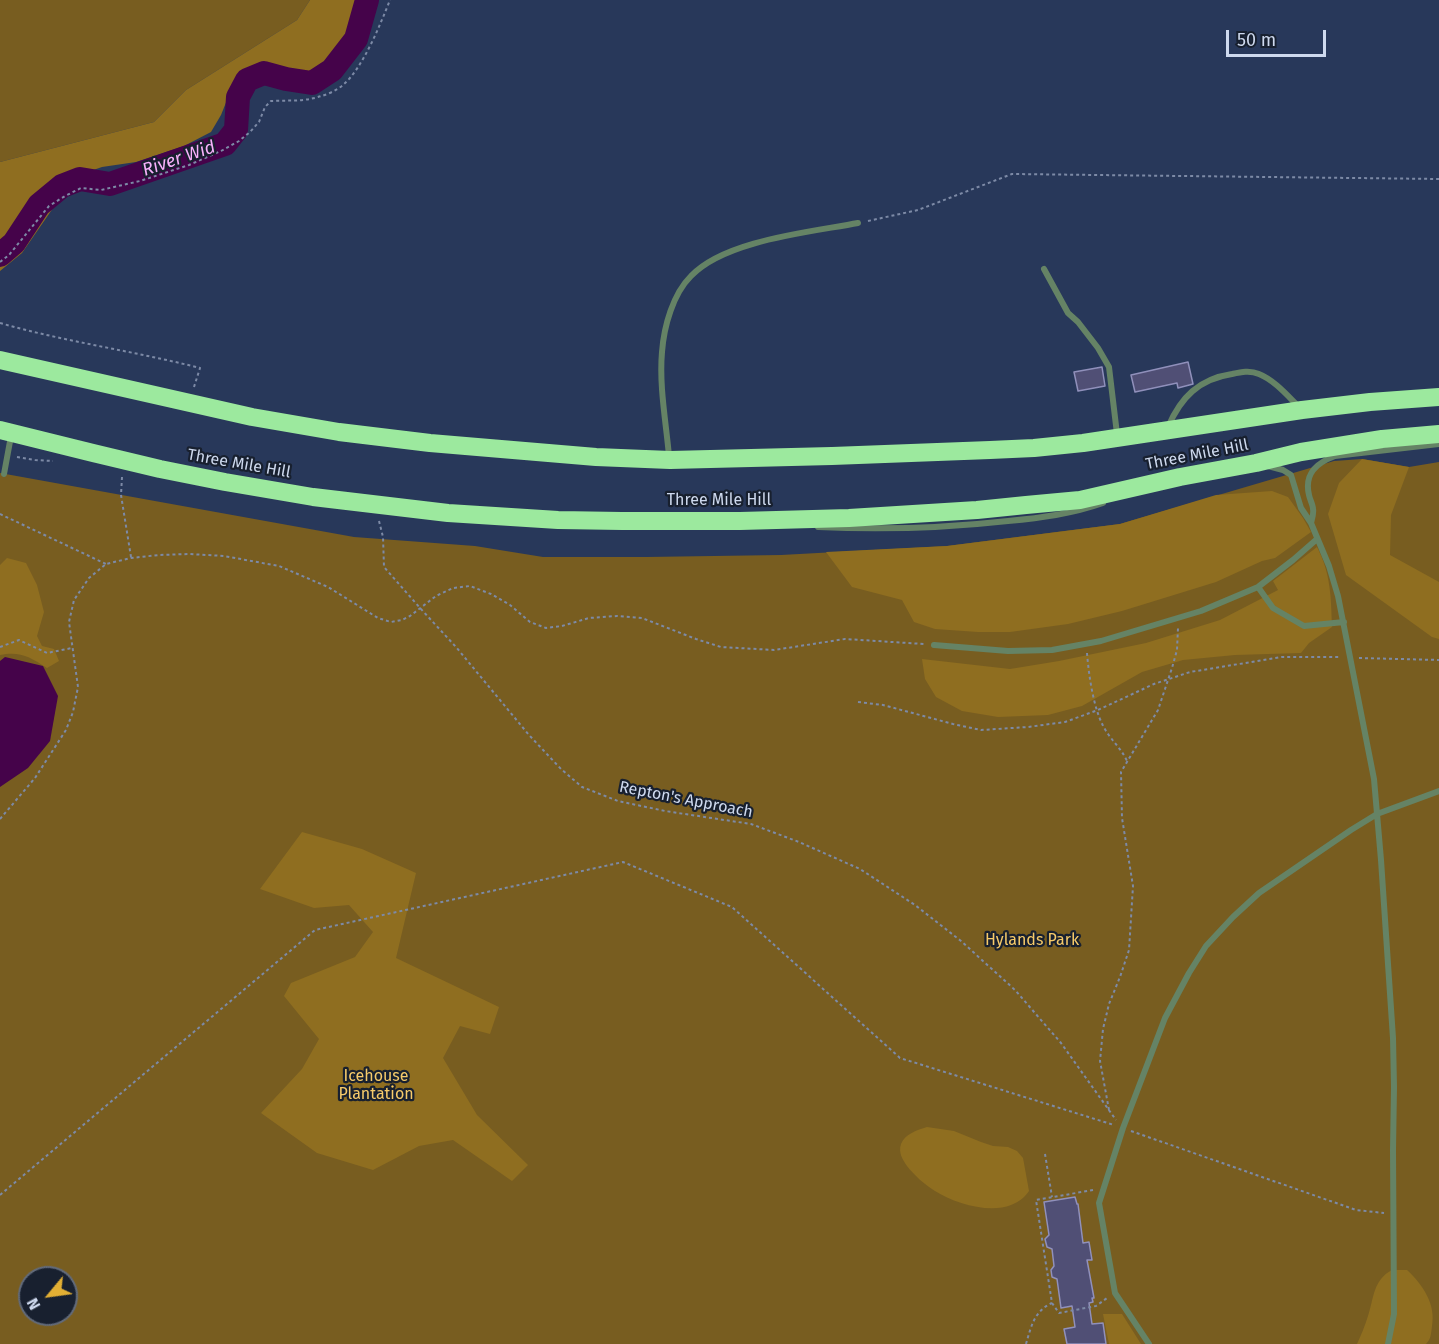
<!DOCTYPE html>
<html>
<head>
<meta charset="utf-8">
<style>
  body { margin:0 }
  #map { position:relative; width:1439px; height:1344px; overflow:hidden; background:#28385a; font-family:"Fira Sans",sans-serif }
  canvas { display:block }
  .north { position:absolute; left:18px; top:1266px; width:60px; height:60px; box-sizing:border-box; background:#18202f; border:2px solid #616a7b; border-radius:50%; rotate:241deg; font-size:16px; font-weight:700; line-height:24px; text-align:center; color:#ced9ee }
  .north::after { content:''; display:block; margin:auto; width:21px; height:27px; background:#e2af34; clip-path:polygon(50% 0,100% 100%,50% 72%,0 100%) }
  .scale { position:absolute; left:1226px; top:30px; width:100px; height:27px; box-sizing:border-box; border:3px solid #ced9ee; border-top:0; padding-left:8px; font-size:18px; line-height:21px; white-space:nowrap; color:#ced9ee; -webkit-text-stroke:4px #18202f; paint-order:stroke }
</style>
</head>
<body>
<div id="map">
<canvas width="1439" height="1344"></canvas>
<div class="north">N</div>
<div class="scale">50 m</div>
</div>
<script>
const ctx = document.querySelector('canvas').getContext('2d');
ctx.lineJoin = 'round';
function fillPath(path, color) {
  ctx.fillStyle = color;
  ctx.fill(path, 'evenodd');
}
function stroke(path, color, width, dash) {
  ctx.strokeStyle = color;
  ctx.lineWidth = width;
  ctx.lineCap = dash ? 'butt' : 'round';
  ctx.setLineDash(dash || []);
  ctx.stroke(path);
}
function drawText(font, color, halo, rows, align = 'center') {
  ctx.font = font + ' "Fira Sans",sans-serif';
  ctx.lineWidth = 4.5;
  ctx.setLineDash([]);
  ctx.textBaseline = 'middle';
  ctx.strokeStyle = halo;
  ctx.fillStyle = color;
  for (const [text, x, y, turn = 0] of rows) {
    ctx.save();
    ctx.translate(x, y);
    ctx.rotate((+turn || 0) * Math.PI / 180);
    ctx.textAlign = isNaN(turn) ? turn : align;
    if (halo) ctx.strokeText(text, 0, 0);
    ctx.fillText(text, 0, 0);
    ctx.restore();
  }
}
const green = new Path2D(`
  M0 0H310L297 20 186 90 154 122 0 162Z
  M1362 459 1409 467 1439 462V1344H0V473L354 537 475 546 543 557H646L781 555 947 546 1120 524 1334 461ZM30 1278H66V1314H30Z`);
const forest = new Path2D(`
  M310 0H363L365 41 330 85 306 71 255 68 235 80 221 115 211 132 184 146 136 162 102 167 73 177 51 211 22 253 0 271V162L154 122 186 90 297 20Z
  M1362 459 1409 467 1391 515 1390 555 1439 582V639L1432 637 1346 575 1328 514 1339 483Z
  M1272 491 1288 497 1303 518 1311 532 1275 558 1262 561 1216 582 1122 611 1068 624 1010 632H978L935 629 914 622 902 600 852 587 826 552 947 546 1120 524 1216 495Z
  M1317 547C1331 574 1331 597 1332 627L1309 643 1301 653 1235 655 1183 660 1142 672 1082 706 1048 715 998 717 962 711 936 697 925 679 922 659 1010 669 1059 661 1146 643 1220 620 1278 590 1273 581Z
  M7 558 26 563 37 585 44 612 37 636 42 646 54 649 59 661 47 668C30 657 20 651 0 655V565Z
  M302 832 362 849 416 873 396 958 499 1007 490 1034 460 1026 443 1058 477 1115 528 1165 512 1181 453 1140 419 1146 373 1170 317 1153 261 1113 302 1069 319 1039 284 996 291 983 355 957 373 932 349 905 314 908 260 889Z
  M927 1127 954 1131 981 1142 993 1146 1008 1147 1017 1151 1023 1158 1029 1191C1024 1198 1019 1202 1011 1205 989 1214 954 1203 935 1191 925 1185 914 1175 907 1166 903 1160 898 1153 901 1144 905 1134 917 1130 927 1127Z
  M1392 1270H1407C1423 1285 1436 1304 1432 1326 1431 1334 1431 1339 1426 1344H1357C1361 1335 1365 1326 1368 1316 1374 1298 1373 1280 1392 1270Z
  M1103 1314H1122L1141 1344H1109Z`);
const water = new Path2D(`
  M5 657 43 666 58 696 50 741 28 768 0 787V661Z`);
const river = new Path2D(`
  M0 255 14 243 39 205 62 186 80 179 110 184 225 144 236 130 238 97 247 80 264 73 286 79 312 83 332 70 356 39 367 0`);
const building = new Path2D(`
  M1188 362 1193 384 1178 388 1177 383 1135 392 1131 375Z
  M1102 367 1105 386 1078 391 1074 372Z
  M1075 1197 1077 1204H1078L1083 1243 1089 1242 1092 1260H1087L1094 1298H1092L1093 1302 1089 1303 1092 1324 1103 1323 1106 1344H1067L1064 1329 1075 1327 1072 1306 1061 1308 1057 1279 1052 1277 1051 1270 1054 1266 1052 1249 1047 1247 1045 1239 1049 1235 1044 1202Z`);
const path = new Path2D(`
  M868 221 918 210 1012 174 1439 179
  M0 262 9 255 49 206 65 196 81 188 101 190 140 181 189 165 221 151 239 141 250 132 259 122 265 107 271 101C287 100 302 102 318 97 326 95 336 91 343 85 363 68 380 25 390 0
  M0 323C66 342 134 351 200 368L194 387
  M17 457 35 460 53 461
  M122 477 121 495 131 557
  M0 514 106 564
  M379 521 383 537 384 567 420 608 456 647 529 735 561 769 582 787 618 801 665 811 751 824 799 842 860 869 915 905 961 941 1015 990 1061 1043 1116 1120
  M0 647 19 640 47 653 72 648
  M1087 653C1089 677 1094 715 1108 734 1115 744 1122 750 1127 761
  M1359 658 1439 660
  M858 702 883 705 953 724 981 730 1028 727 1065 722 1098 710 1154 684 1190 672 1282 657H1341
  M0 819 35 778 66 730 73 712 78 687 69 622 74 600 89 578 106 564 131 558 159 555 189 554 224 556 279 566 328 587 378 618 391 622 402 620 410 616 436 596 453 588 470 586 491 594 510 605 530 622 546 628 562 626 589 618 617 616 642 618 696 639 721 647 774 650 845 639 924 644
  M1109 1110 1100 1061 1103 1029 1109 1004 1120 977 1129 950 1133 886 1122 818 1121 772 1158 710 1172 668 1177 650 1178 628
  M1131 1131 1356 1210 1384 1213
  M1045 1154 1052 1197
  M1093 1190 1036 1200 1052 1303 1059 1313 1096 1306 1107 1298
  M0 1195 315 930 623 862 732 907 900 1058 1114 1125
  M1026 1344C1031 1327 1034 1311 1052 1303`);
const lane = new Path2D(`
  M1044 269 1068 313 1078 322 1098 348 1109 367 1117 434
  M1168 427C1181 397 1199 379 1232 374 1241 372 1250 370 1259 374 1274 380 1287 395 1298 406
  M669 456C666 422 659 386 662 352 664 326 673 294 691 276 725 240 811 232 858 223
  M1268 466 1283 470 1291 475 1301 508 1311 523 1329 566 1338 596 1374 779 1381 860 1393 1038 1394 1087 1393 1150 1394 1314 1388 1344
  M4 474 11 436
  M1311 523C1312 519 1314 513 1313 509 1313 505 1310 500 1309 495 1304 474 1316 463 1335 456L1439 444
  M818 527C881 530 945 528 1008 521 1040 518 1072 514 1103 503
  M1258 587 1273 608 1304 626 1344 622
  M934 645 1008 651 1052 650 1101 641 1201 611 1258 587 1293 560 1317 539
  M1149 1344 1115 1293 1099 1203 1123 1128 1165 1018 1189 973 1206 946 1233 917 1259 893 1351 830 1377 814 1439 791`);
const highway = new Path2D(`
  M0 360 252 417 339 432 430 443 596 457 670 460 832 456 990 450 1034 448 1083 443 1302 410 1370 402 1439 397
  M0 430 93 453 160 469 225 482 313 497 448 513 558 520 622 521H740L849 518 977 510 1026 505 1080 500 1180 477 1256 463 1301 452 1382 439 1439 434`);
const streetNames = [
  ["Three Mile Hill",1197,455,-11],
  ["Three Mile Hill",239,464,10],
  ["Three Mile Hill",719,501],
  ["Repton's Approach",686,800,11]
];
const parkNames = [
  ["Hylands Park",1032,941],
  ["Icehouse",376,1077],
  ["Plantation",376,1095]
];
const waterNames = [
  ["River Wid",179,159,-19]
];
fillPath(green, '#785d20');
fillPath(forest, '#8f6e20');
fillPath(water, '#45034a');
stroke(river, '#45034a', 24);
fillPath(building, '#504f75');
stroke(building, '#9090bb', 1.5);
stroke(path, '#7d8aa6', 2, [3, 3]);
stroke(lane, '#658365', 6);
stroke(highway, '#9ce99e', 18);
drawText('16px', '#ced9ee', '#18202f', streetNames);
drawText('16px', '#f7cb6a', '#18202f', parkNames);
drawText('italic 18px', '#f8b1fc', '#18202f', waterNames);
</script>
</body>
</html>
